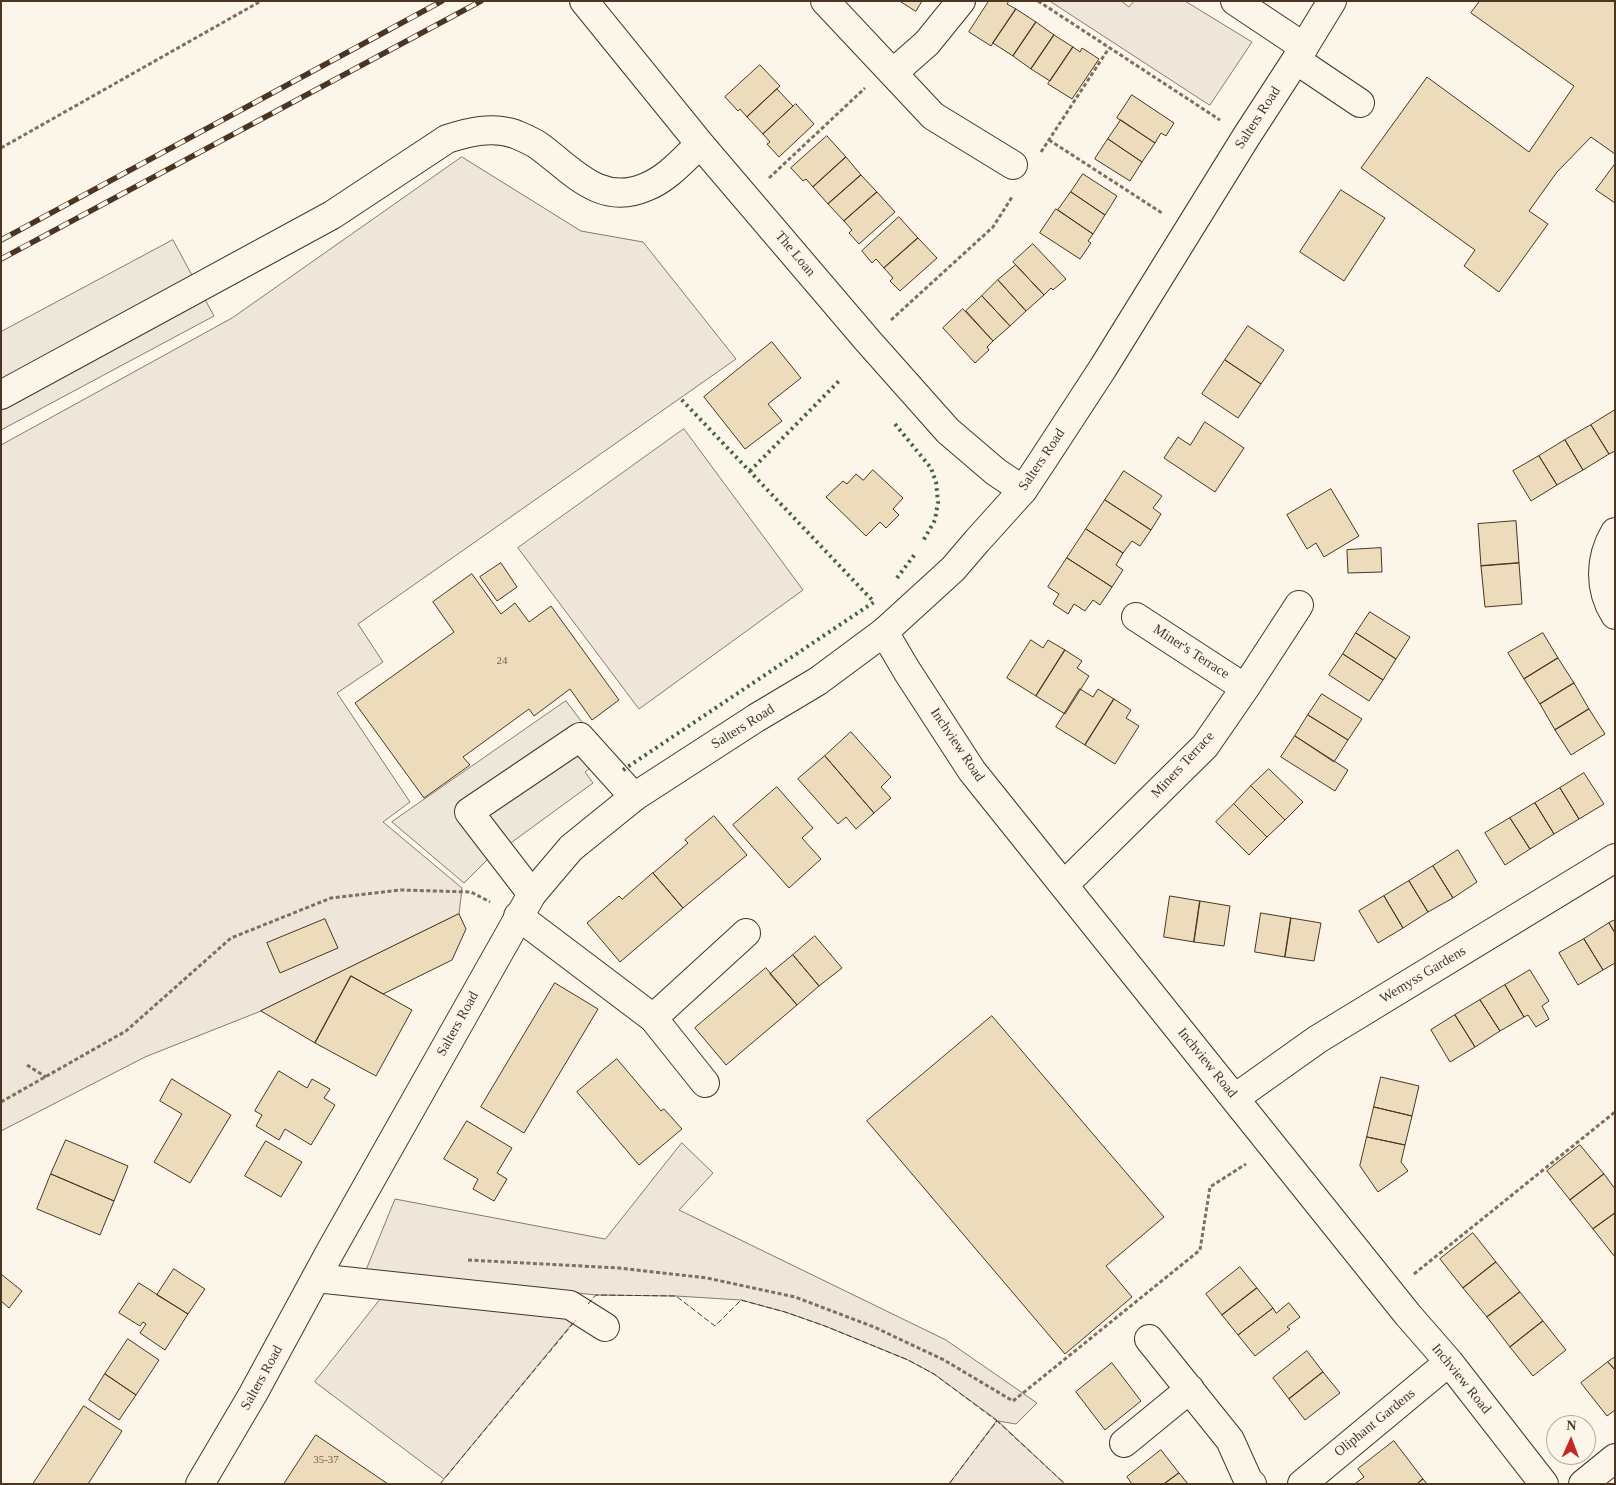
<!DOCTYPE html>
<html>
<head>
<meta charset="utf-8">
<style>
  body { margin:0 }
  #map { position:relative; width:1616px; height:1485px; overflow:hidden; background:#fbf6e9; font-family:"Times New Roman",serif }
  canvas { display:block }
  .frame { position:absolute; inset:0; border:2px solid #4a3520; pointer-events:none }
  .north { position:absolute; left:1546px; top:1415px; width:50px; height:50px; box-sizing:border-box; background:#fbf6e9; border:1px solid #b4a999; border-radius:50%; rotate:2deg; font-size:14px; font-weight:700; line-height:20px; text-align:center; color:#4a3520 }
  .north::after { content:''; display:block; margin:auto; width:18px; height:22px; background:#c62828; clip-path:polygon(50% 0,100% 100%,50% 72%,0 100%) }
</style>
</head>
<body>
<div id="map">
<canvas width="1616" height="1485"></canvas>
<div class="frame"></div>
<div class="north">N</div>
</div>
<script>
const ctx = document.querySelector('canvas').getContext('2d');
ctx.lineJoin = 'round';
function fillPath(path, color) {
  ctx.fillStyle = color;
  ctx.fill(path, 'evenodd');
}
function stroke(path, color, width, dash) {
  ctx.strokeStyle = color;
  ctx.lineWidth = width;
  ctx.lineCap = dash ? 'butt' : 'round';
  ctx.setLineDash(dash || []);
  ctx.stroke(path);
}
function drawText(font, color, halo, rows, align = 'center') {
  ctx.font = font + ' "Times New Roman",serif';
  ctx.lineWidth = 4;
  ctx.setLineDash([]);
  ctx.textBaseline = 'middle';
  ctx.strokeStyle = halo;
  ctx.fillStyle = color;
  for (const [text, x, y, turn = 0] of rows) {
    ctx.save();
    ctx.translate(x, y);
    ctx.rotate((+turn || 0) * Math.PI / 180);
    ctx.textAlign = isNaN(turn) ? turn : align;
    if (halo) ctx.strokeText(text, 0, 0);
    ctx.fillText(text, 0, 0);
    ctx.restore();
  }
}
const green = new Path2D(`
  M1050 1H1121L1129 7 1134 1H1185L1252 42 1210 105Z
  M462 157 581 231 643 242 736 359 358 624 383 662 337 693 410 802 383 822 462 888 459 914 261 1011 145 1057 1 1131V445L232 318Z
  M684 429 803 590 639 709 518 548Z
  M682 1143 713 1173 679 1210 946 1340 1037 1403 1016 1424 998 1421 1065 1484H949L997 1420 934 1374 908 1360 825 1326 785 1312 741 1300 676 1296 596 1295 366 1270 395 1199 605 1239Z
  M383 1296 565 1312 575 1320 444 1479 315 1382Z`);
const parking = new Path2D(`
  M173 240 214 316 1 430V332Z
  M566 701 607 755 585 772 593 783 486 861 464 883 392 822Z`);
const building = new Path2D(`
  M900 1H922L916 11Z
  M989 1H1009L1007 4 1016 9 991 46 969 32Z
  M1480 1H1615V154L1591 137 1557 172 1529 211 1548 224 1499 292 1464 266 1475 250 1361 168 1427 77 1529 152 1574 86 1471 13Z
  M1016 9 1036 22 1013 56 993 43Z
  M1036 22 1054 35 1031 69 1013 56Z
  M1054 35 1073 47 1050 81 1031 69Z
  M1073 47 1080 52 1082 48 1099 59 1072 99 1048 84Z
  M760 65 780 86 747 117 740 109 738 111 725 97Z
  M777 89 793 106 763 134 747 117Z
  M1132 95 1174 123 1166 136 1161 133 1155 143 1117 118Z
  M796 104 814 124 779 157 767 144 770 142 763 134Z
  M1121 120 1155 143 1142 162 1108 139Z
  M827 136 846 157 813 187 806 179 803 181 791 168Z
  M1108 139 1142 162 1130 181 1095 159Z
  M846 157 861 175 828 204 813 187Z
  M1615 164V203L1596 190Z
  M1083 174 1117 196 1105 215 1071 192Z
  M861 175 877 192 844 221 828 204Z
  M1341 190 1385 218 1344 281 1300 252Z
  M877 192 895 212 859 244 849 233 852 230 844 221Z
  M1071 192 1105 215 1093 234 1058 210Z
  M1056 209 1093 234 1088 241 1091 243 1080 259 1040 233Z
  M899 217 918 238 884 268 876 259 872 263 862 251Z
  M918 238 937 258 900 291 890 281 893 278 884 268Z
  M1033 244 1066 279 1053 290 1051 288 1044 295 1013 262Z
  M1016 265 1044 295 1026 311 998 280Z
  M998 280 1026 311 1010 326 982 296Z
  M982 296 1010 326 993 341 966 311Z
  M963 309 993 341 987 347 989 350 975 363 943 328Z
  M1248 326 1284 350 1261 384 1225 360Z
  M772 342 801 378 768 404 782 421 745 449 704 397Z
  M1225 360 1261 384 1238 418 1202 394Z
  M1615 410V451L1609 454 1591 425Z
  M1205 422 1244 448 1215 492 1164 458 1178 437 1190 445Z
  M1591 425 1609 454 1583 470 1565 440Z
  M1565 440 1583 470 1557 485 1539 456Z
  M1539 456 1557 485 1531 501 1513 471Z
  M873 470 903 498 893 509 899 515 886 528 880 522 866 536 826 497 843 481 847 484 856 474 863 480Z
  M1124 471 1162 496 1153 508 1161 514 1151 530 1105 500Z
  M1331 489 1359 536 1324 557 1316 543 1307 549 1287 515Z
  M1105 500 1151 530 1140 546 1132 541 1123 553 1086 529Z
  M1516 521 1519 563 1481 566 1478 524Z
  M1086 529 1123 553 1116 565 1123 570 1112 587 1067 558Z
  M1381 548 1382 572 1348 573 1347 550Z
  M1067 558 1112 587 1100 605 1093 600 1085 611 1074 604 1068 614 1053 604 1059 594 1048 587Z
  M501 563 517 587 497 601 480 577Z
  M1519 563 1522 604 1485 607 1481 566Z
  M472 574 501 614 515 603 529 622 551 606 619 700 592 720 570 689 534 716 529 709 463 757 470 765 424 798 355 703 454 632 433 602Z
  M1370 612 1410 637 1396 659 1356 633Z
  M1356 633 1396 659 1383 680 1343 654Z
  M1543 633 1558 658 1524 679 1508 653Z
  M1031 640 1043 648 1048 640 1065 650 1036 696 1007 678Z
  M1065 650 1082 661 1077 668 1089 676 1065 714 1036 696Z
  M1343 654 1383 680 1369 701 1329 675Z
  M1558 658 1574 683 1540 704 1524 679Z
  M1574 683 1589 709 1555 730 1540 704Z
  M1080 689 1093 697 1098 689 1114 699 1085 745 1056 727Z
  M1322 694 1362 719 1348 740 1308 715Z
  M1114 699 1131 710 1126 718 1139 726 1115 764 1085 745Z
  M1589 709 1605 734 1571 755 1555 730Z
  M1308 715 1348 740 1334 762 1295 736Z
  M851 732 891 777 881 787 891 798 874 813 825 756Z
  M1295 736 1348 770 1335 791 1281 757Z
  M825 756 874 813 856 829 846 817 838 824 798 779Z
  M1269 769 1303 802 1285 820 1251 786Z
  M1584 773 1604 804 1579 819 1560 788Z
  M1251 786 1285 820 1267 837 1234 804Z
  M777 787 813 828 802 838 821 859 789 888 733 825Z
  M1560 788 1579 819 1554 834 1535 803Z
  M1535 803 1554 834 1530 849 1510 818Z
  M1234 804 1267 837 1249 855 1216 822Z
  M714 816 747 855 683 908 653 873 688 843 685 840Z
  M1510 818 1530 849 1505 865 1485 833Z
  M1458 850 1477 882 1453 898 1433 866Z
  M1433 866 1453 898 1428 912 1409 881Z
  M653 873 683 908 620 962 587 923 619 896 622 899Z
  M1409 881 1428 912 1403 928 1384 896Z
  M1170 896 1200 901 1194 942 1164 937Z
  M1384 896 1403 928 1378 943 1359 911Z
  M1200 901 1230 906 1224 946 1194 942Z
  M1261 913 1291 918 1285 957 1255 952Z
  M459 914 466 929 452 960 383 994 351 976 315 1043 261 1011Z
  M1291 918 1321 923 1314 961 1285 957Z
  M325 919 338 948 280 973 267 943Z
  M1615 920V933L1609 923Z
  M1609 923 1615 933V963L1603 970 1584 939Z
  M815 936 842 968 819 986 793 955Z
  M1584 939 1603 970 1578 985 1559 953Z
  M793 955 819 986 797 1005 770 974Z
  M766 968 797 1005 726 1065 695 1028Z
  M1530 970 1549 1001 1542 1006 1549 1019 1536 1027 1528 1015 1524 1017 1505 985Z
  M351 976 412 1010 376 1076 315 1043Z
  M555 983 598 1009 524 1133 481 1107Z
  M1505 985 1524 1017 1500 1031 1480 1000Z
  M1480 1000 1500 1031 1475 1047 1455 1015Z
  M1455 1015 1475 1047 1450 1062 1431 1030Z
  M992 1016 1164 1217 1106 1266 1132 1297 1065 1354 867 1121Z
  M617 1059 661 1111 664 1109 682 1129 639 1165 577 1092Z
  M279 1071 307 1088 312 1079 330 1089 324 1098 335 1105 311 1145 285 1129 279 1140 256 1126 262 1115 255 1111Z
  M1381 1077 1419 1086 1412 1116 1374 1107Z
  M172 1079 231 1115 190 1183 154 1162 182 1114 160 1101Z
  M1374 1107 1412 1116 1405 1145 1367 1137Z
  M467 1121 512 1148 497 1173 507 1179 494 1201 473 1189 478 1179 444 1159Z
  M1367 1137 1405 1145 1401 1162 1408 1171 1378 1192 1360 1166Z
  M66 1140 128 1166 114 1201 51 1174Z
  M266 1141 302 1162 281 1197 245 1176Z
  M1580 1145 1604 1174 1570 1200 1547 1171Z
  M51 1174 114 1201 100 1235 37 1209Z
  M1604 1174 1615 1189V1213L1593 1229 1570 1200Z
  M1615 1213V1257L1593 1229Z
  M1473 1233 1496 1262 1463 1288 1440 1259Z
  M1496 1262 1520 1292 1487 1317 1463 1288Z
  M1240 1267 1257 1288 1222 1315 1206 1294Z
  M174 1269 205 1289 188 1314 157 1295Z
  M1 1274 22 1291 9 1308 1 1301Z
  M139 1283 188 1314 165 1350 140 1333 146 1324 143 1322 140 1326 119 1313Z
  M1257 1288 1273 1308 1238 1335 1222 1315Z
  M1520 1292 1543 1321 1510 1347 1487 1317Z
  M1289 1303 1300 1317 1287 1327 1290 1329 1255 1356 1238 1335 1273 1308 1276 1313Z
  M1543 1321 1566 1350 1533 1376 1510 1347Z
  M128 1339 159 1360 136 1395 105 1374Z
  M1307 1351 1323 1372 1289 1399 1273 1378Z
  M1615 1357V1370L1608 1362Z
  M1608 1362 1615 1370V1410L1607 1416 1581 1383Z
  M1112 1363 1141 1401 1105 1430 1076 1392Z
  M1323 1372 1340 1393 1305 1420 1289 1399Z
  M105 1374 136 1395 119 1420 89 1400Z
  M84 1406 122 1431 88 1484H33Z
  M316 1435 388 1484H284Z
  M1394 1441 1423 1479 1417 1484H1357L1356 1483 1364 1477 1358 1469Z
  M1161 1450 1179 1473 1164 1484H1132L1127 1477Z
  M1179 1473 1188 1484H1164Z
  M1423 1479 1427 1484H1417Z`);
const path = new Path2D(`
  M1038 1 1220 120
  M1049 140 1162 213
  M1 148 261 1
  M1041 152 1109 48
  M769 178 865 88
  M891 320 993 227 1012 197
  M27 1065 46 1077
  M1 1102 126 1031 231 938 331 898 401 890 471 892 490 902
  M468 1260 619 1268 707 1278 795 1297 874 1327 944 1360 1013 1401 1200 1250 1210 1187 1246 1164
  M1414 1274 1615 1112`);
const minor = new Path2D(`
  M584 1 700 144 868 341 948 431 996 472 1023 490
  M825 1 933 116 1013 165
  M1235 1 1304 47
  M1296 60 1360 103
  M893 73 927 43 961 1
  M1 395 332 215 447 139C469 132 492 126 515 134 522 137 532 141 539 146 572 170 600 207 646 187 667 179 684 159 700 144
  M1615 532C1599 559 1599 589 1615 615
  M1136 617 1245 688
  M884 632 907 671 972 771 1408 1315 1449 1362 1544 1484
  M1064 885 1205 746 1245 688 1299 605
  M532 894 469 812 580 737 634 797
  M518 916 653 1018 705 1083
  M653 1018 746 933
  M1235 1098 1318 1039 1615 858
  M316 1278 570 1305 605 1327
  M1149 1339 1230 1440 1248 1480 1252 1484
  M1124 1443 1190 1389
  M1302 1484 1449 1362
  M1583 1484 1615 1458`);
const major = new Path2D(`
  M200 1484 253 1394 330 1252 532 894 571 848 634 797 756 718 818 681 884 632 953 569 977 541 1023 490 1041 463 1103 368 1246 137 1296 60 1332 1`);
const rail = new Path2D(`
  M1 240 442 1
  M1 259 481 1`);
const hedge = new Path2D(`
  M895 424 931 468 936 482 938 502 935 520 923 541
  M750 471 839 381
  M897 578 915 554
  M623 770 874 602 680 398`);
const fence = new Path2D(`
  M588 1304 596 1295 676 1296 715 1326 741 1300 785 1312 825 1326 908 1360 934 1374 997 1421 949 1484
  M996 1422 997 1421 1065 1484
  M440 1484 576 1320`);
const numberNames = [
  ["24",502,661],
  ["35-37",326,1460]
];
const streetNames = [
  ["Salters Road",1258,118,-57],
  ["The Loan",795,254,50],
  ["Salters Road",1042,460,-56],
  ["Miner's Terrace",1191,652,33],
  ["Salters Road",743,727,-32],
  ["Inchview Road",957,745,56],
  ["Miners Terrace",1183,765,-47],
  ["Wemyss Gardens",1423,975,-31],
  ["Salters Road",458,1024,-61],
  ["Inchview Road",1207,1063,51],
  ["Salters Road",262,1378,-61],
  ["Inchview Road",1461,1379,51],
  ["Oliphant Gardens",1375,1423,-39]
];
fillPath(green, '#ede6d9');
stroke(green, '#887966', 1);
fillPath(parking, '#ede7d9');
stroke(parking, '#887966', 1);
fillPath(building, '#ecdcbc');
stroke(building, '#4a3520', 1);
stroke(minor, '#4a3520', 30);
stroke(major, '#4a3520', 30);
stroke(path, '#7f6f5c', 3, [4, 2.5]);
stroke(minor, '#fbf6e9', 28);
stroke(major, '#fbf6e9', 28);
stroke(rail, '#4a3520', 5.5);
stroke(rail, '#fbf6e9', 4, [11]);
stroke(hedge, '#436837', 4, [2.5, 4]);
stroke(fence, '#4a3520', 1, [6, 2.5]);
drawText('11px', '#725f47', null, numberNames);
drawText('14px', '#4a3520', '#fbf6e9', streetNames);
</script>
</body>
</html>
